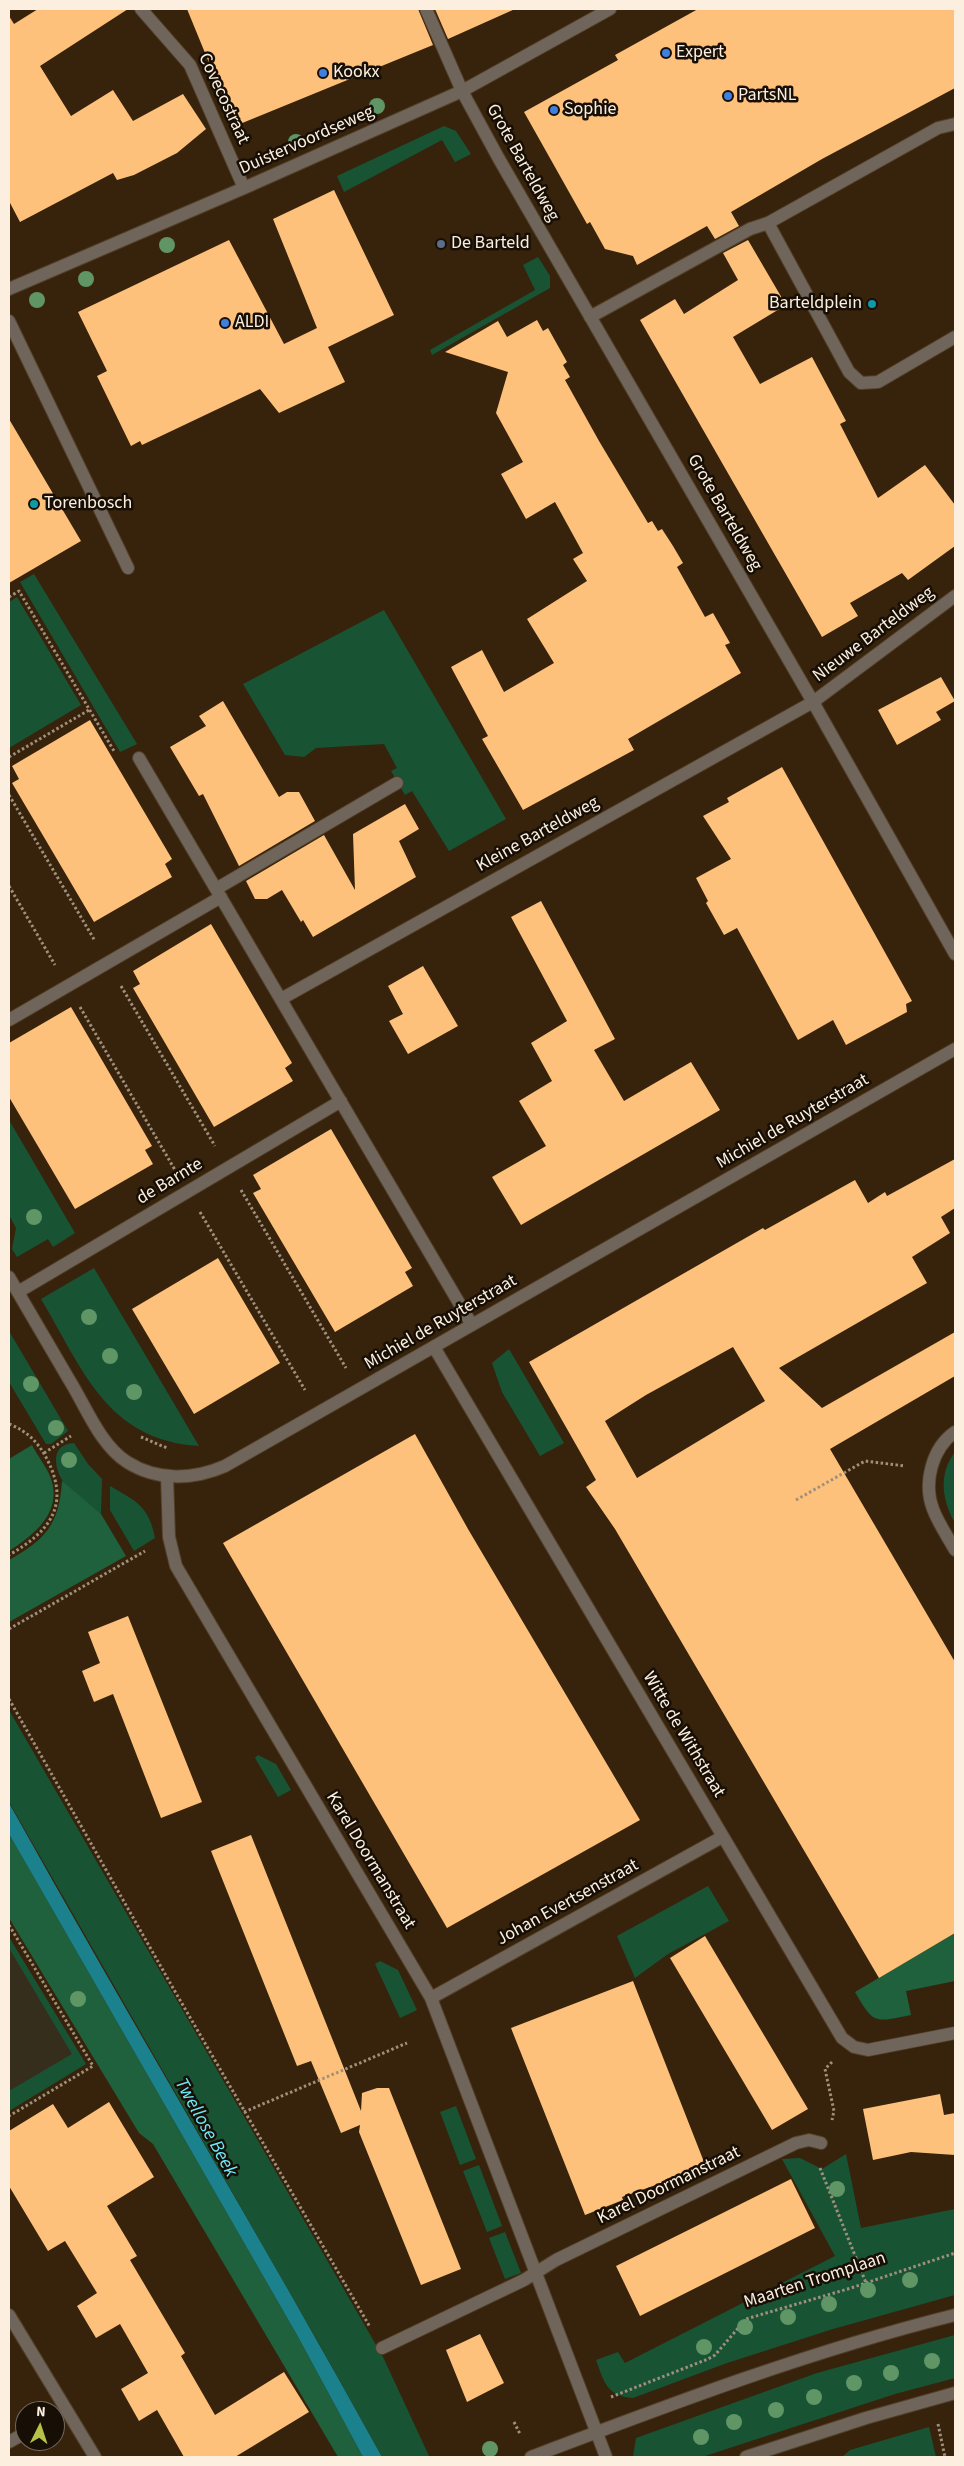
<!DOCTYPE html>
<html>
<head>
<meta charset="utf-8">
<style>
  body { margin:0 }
  #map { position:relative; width:964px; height:2466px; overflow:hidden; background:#37230b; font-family:"Source Sans 3",sans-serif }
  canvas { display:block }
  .frame { position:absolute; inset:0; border:10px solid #fcefe0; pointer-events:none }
  .north { position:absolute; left:15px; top:2401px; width:50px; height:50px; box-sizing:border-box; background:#170f05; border:1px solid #73695d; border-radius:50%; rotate:4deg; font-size:14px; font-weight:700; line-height:20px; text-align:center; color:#fcefe0 }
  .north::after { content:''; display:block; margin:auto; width:18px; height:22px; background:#b6c148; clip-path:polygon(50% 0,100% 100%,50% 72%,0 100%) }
</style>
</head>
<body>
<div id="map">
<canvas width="964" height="2466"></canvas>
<div class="frame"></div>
<div class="north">N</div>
</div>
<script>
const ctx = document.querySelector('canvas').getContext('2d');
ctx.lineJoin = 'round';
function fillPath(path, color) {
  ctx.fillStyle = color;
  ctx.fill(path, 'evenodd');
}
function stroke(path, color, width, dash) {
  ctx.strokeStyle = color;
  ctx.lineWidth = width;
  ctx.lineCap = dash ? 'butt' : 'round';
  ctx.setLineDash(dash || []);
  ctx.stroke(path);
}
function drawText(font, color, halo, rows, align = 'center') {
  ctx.font = font + ' "Source Sans 3",sans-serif';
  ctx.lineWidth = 5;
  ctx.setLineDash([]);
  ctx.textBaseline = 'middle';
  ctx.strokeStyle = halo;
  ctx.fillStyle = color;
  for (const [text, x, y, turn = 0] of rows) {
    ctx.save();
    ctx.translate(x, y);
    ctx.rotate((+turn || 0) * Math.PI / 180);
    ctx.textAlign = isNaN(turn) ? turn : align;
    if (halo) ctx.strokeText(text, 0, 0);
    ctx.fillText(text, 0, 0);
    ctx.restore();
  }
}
const education = new Path2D(`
  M9 1937 86 2064 9 2111Z`);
const green = new Path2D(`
  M444 126 456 131 471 154 455 162 442 140 344 192 337 176Z
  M538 257 550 276V288L432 355 430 350 535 290 523 265Z
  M34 574 137 744 120 752 20 582Z
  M17 597 81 705 9 748V602Z
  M384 610 506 819 449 851 412 791 405 795 391 771 397 768 384 744 316 748 304 757 285 755 243 684Z
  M9 1120 75 1233 53 1247 48 1239 17 1257 12 1249 16 1228 9 1215Z
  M94 1268 199 1446C106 1440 83 1369 41 1299Z
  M9 1331 68 1431 51 1444H46L9 1382Z
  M509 1349 564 1443 540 1456 502 1392 492 1363Z
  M74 1443 88 1464 102 1479 101 1514C91 1505 68 1491 62 1480 53 1464 52 1444 74 1443Z
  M955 1452V1523C942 1500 938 1474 955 1452Z
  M110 1486C136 1501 149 1506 155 1538L134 1551 110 1510Z
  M9 1710 383 2357 429 2456 382 2457 318 2342 9 1802Z
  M258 1755 276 1764 291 1790 278 1797 255 1758Z
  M708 1886 729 1921 668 1954 635 1978 617 1936Z
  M9 1937 86 2064 9 2111V2091L72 2054 9 1948Z
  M380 1961 398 1970 417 2010 400 2018 375 1964Z
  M456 2106 476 2159 460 2165 440 2112Z
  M846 2154 861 2228 955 2209V2295L833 2329 727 2363 633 2398C606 2396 604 2381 596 2360L618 2352 625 2363 835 2256 782 2159 800 2158 822 2169Z
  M479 2165 502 2226 487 2232 463 2171Z
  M505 2232 521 2273 505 2279 489 2238Z
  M955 2335V2378L895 2394 702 2457H633L636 2438 817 2373Z
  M929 2427 936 2457H842L850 2450Z`);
const forest = new Path2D(`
  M32 1445C38 1457 47 1467 51 1479 63 1512 33 1536 9 1551V1459Z
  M62 1481 101 1514 126 1556 9 1622V1560C46 1539 59 1525 62 1481Z
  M9 1834 297 2335 363 2457H338L153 2144 139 2133 9 1918Z
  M955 1933V1981L906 1991 911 2015C875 2022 874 2025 855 1992Z`);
const water = new Path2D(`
  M9 1803C131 2022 261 2237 382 2457H363L297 2335 9 1834Z`);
const building = new Path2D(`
  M38 9H128L40 66 71 116 113 90 133 121 183 94 206 129 177 153 134 175 117 180 113 173 20 222 9 201V16L14 24Z
  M187 9H418L433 45 235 126Z
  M435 9H515L448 39Z
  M698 9H955V88L822 159 731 212 739 226 715 239 707 226 637 265 633 256 605 249 590 222 587 224 524 112 618 60 615 55Z
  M334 190 394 315 328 347 345 382 279 413 260 389 142 445 140 441 131 446 97 376 107 371 78 312 229 240 284 344 317 328 273 219Z
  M748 240 786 305 733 337 760 384 812 357 846 421 840 424 878 498 925 465 955 505V546L908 580 902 573 850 603 858 616 822 637 640 320 675 299 684 314 738 280 723 253Z
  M537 320 543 331 548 328 567 362 563 365 570 377 565 380 599 441 648 523 652 521 658 531 662 529 673 546 683 563 677 567 705 617 713 613 730 643 725 645 741 673 628 739 634 750 523 810 482 739 488 736 451 667 482 650 504 692 554 663 527 619 587 581 573 559 583 553 555 502 526 519 501 474 523 462 496 413 508 372 445 352 498 321 507 337Z
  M9 419 81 541 9 583Z
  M941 677 955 701 936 712 941 720 897 745 878 710Z
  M223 701 279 797 287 792H299L315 821 239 866 203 794 199 796 170 747 206 726 199 716Z
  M90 720 172 859 165 864 172 877 94 922 12 783 19 779 12 766Z
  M782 767 912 1001 906 1004 907 1012 846 1045 833 1020 798 1040 737 928 724 935 706 903 708 901 696 878 731 859 703 816 729 802 727 798Z
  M405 804 419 829 399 841 416 877 313 937 303 920 301 922 282 890 267 899H255L246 881 324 835 355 890 353 834Z
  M541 901 615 1039 594 1050 624 1101 691 1062 720 1110 521 1225 492 1177 546 1146 519 1101 552 1081 531 1043 567 1021 511 917Z
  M211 924 292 1063 285 1068 293 1081 214 1127 133 988 140 984 133 971Z
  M423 966 458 1026 408 1054 389 1021 403 1014 388 986Z
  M71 1007 152 1146 145 1150 153 1164 75 1209 9 1097V1043Z
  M331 1129 412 1268 405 1272 413 1286 335 1332 253 1193 261 1189 253 1175Z
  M955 1159V1208L941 1217 950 1233 912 1257 927 1283 779 1368 822 1408 955 1332V1376L830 1449 955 1662V1933L879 1978 615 1529 586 1487 596 1480 529 1362 763 1228 765 1230 855 1180 868 1203 885 1192 887 1196ZM733 1347 765 1401 637 1478 605 1421 646 1395Z
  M218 1258 280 1363 194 1414 132 1309Z
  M415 1434 468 1529 640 1820 447 1928 223 1543Z
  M128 1616 202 1802 161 1818 113 1694 94 1702 82 1671 100 1663 88 1632Z
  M251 1835 361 2111 362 2093 377 2088H389L461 2269 421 2285 359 2132 360 2125 341 2133 311 2061 297 2066 211 1851Z
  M705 1936 808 2109 772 2130 670 1958Z
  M633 1981 706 2167 622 2197 623 2200 585 2215 511 2028Z
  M940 2094 944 2115 955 2113V2155L911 2152 873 2160 863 2109Z
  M109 2102 154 2177 107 2206 137 2256 130 2260 185 2353 181 2356 215 2415 284 2372 309 2412 235 2457H184L157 2410 139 2421 121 2389 148 2373 120 2324 96 2338 77 2306 97 2293 65 2241 48 2251 9 2186V2131L53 2104 68 2128Z
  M791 2179 815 2228 640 2316 616 2266Z
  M480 2334 504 2383 467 2402 446 2350Z`);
const path = new Path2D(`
  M9 597 19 591 114 751
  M9 757 89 710
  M9 795 95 941
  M9 886 55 965
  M121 986 215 1146
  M80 1007 175 1170
  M241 1190 346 1368
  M200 1212 305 1390
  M9 1424C27 1431 38 1442 47 1459 71 1506 49 1532 9 1555
  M141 1437 167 1448
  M44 1453 71 1436
  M796 1500 865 1461 905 1466
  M9 1629 145 1551
  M9 1699 177 1995 370 2327
  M9 1925 93 2066 9 2116
  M832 2062 825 2069 834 2111 832 2120
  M244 2112 407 2043
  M820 2168 866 2283
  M611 2397 708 2359 715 2355 746 2319 851 2288 955 2253
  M514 2422 520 2434
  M938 2424 945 2457`);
const minor = new Path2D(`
  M141 9 190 65 244 188
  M426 9 462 91 499 159 813 702 955 954
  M955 124 938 128 768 223 849 372 861 383 878 382 955 337
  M9 289 244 188 462 91 610 9
  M590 317 750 229 768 223
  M9 321 128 568
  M139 758 472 1325
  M216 889 397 783
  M281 999 813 702 955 596
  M9 1020 221 897
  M9 1277C31 1314 52 1351 74 1388 88 1412 102 1446 127 1462 157 1481 193 1480 225 1466L955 1049
  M18 1292 341 1101
  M434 1347 842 2038 854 2047 868 2050 955 2033
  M955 1432C932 1448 923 1483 933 1509 938 1523 948 1537 955 1550
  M167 1476 169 1537 176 1566 431 1998 606 2457
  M431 1998 722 1837
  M9 2315 95 2457
  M382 2348 524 2280 556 2260 796 2143 809 2140 821 2143
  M9 2442 25 2433
  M531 2457C671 2404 810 2351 955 2315
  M746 2457 866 2418 955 2393`);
const trees = [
  [377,106],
  [296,142],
  [167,245],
  [86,279],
  [37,300],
  [34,1217],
  [89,1317],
  [110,1356],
  [31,1384],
  [134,1392],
  [56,1428],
  [69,1460],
  [78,1999],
  [837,2189],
  [910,2280],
  [868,2290],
  [829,2304],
  [788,2317],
  [745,2327],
  [704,2347],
  [932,2361],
  [891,2373],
  [854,2383],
  [814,2397],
  [776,2410],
  [734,2422],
  [701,2437],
  [490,2449]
];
const markers = [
  [666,53,5,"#3f7fe0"],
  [323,73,5,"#3f7fe0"],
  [728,96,5,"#3f7fe0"],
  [554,110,5,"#3f7fe0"],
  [441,244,5,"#5c6f8a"],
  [872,304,5,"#0f9aa8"],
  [225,323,5,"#3f7fe0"],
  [34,504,5,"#0f9aa8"]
];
const poiNames = [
  ["Expert",676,53],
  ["Kookx",333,73],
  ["PartsNL",738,96],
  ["Sophie",564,110],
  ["De Barteld",451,244],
  ["Barteldplein",862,304,"right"],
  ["ALDI",235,323],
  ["Torenbosch",44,504]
];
const streetNames = [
  ["Covecostraat",223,99,65],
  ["Duistervoordseweg",307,141,-24],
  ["Grote Barteldweg",522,163,61],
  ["Grote Barteldweg",724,513,60],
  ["Nieuwe Barteldweg",874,635,-37],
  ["Kleine Barteldweg",538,835,-29],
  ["Michiel de Ruyterstraat",793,1122,-30],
  ["de Barnte",170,1182,-31],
  ["Michiel de Ruyterstraat",441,1323,-30],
  ["Witte de Withstraat",683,1735,59],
  ["Karel Doormanstraat",370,1861,59],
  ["Johan Evertsenstraat",568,1903,-29],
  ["Karel Doormanstraat",669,2186,-26],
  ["Maarten Tromplaan",815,2281,-18]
];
const waterNames = [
  ["Twellose Beek",205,2128,61]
];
fillPath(education, '#362e1d');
fillPath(green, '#185434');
fillPath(forest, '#20613d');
fillPath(water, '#1a818d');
fillPath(building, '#fdc17b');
stroke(minor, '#534029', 14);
stroke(path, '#a08f7c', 3, [2.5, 2.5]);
stroke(minor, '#6f655a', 12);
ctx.fillStyle = '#609565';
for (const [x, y] of trees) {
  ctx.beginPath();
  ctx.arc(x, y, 8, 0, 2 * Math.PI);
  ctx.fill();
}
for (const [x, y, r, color] of markers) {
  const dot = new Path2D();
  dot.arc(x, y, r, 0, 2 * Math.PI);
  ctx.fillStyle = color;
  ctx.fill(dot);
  stroke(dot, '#170f05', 2);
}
drawText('18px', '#fcefe0', '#170f05', poiNames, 'left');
drawText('18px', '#fcefe0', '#170f05', streetNames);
drawText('italic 19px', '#6deafb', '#170f05', waterNames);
</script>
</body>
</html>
